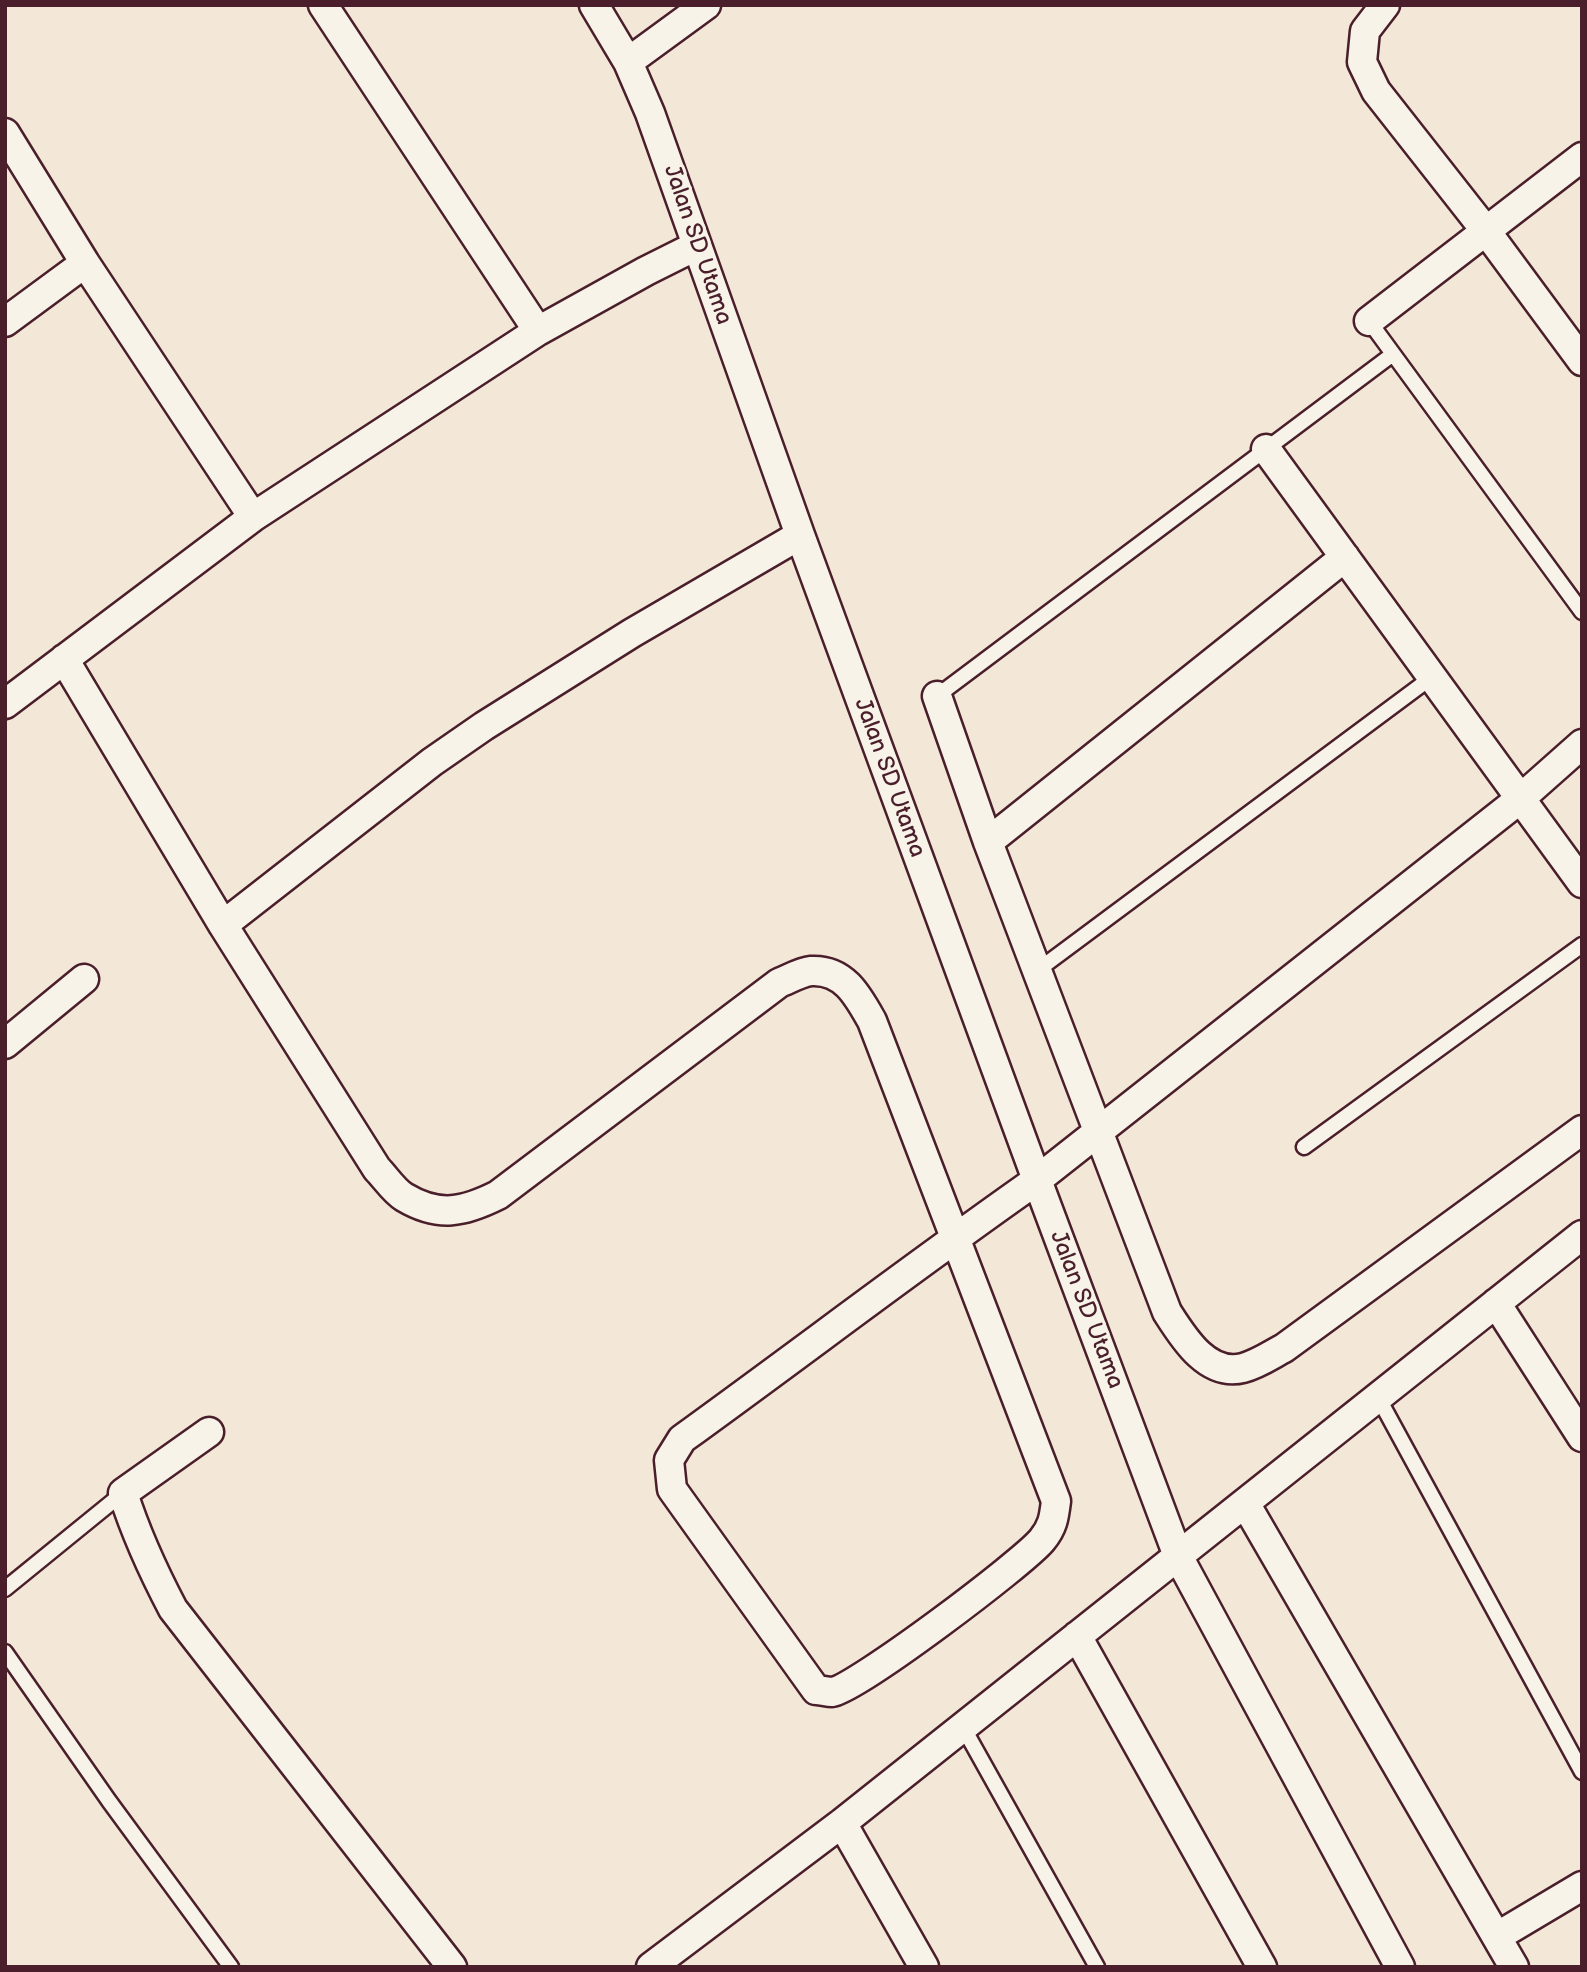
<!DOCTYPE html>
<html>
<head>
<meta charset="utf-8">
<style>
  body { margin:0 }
  #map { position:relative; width:1587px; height:1972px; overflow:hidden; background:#f3e7d8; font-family:"Balsamiq Sans",sans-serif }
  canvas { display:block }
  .frame { position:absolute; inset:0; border:7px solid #4a1f2b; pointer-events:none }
</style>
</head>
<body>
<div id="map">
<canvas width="1587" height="1972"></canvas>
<div class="frame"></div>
</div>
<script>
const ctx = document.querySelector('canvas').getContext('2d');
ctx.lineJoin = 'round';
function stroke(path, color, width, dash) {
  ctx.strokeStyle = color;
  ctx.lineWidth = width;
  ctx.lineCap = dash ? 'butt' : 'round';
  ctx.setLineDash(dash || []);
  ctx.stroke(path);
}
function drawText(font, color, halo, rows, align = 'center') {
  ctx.font = font + ' "Balsamiq Sans",sans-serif';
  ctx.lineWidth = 6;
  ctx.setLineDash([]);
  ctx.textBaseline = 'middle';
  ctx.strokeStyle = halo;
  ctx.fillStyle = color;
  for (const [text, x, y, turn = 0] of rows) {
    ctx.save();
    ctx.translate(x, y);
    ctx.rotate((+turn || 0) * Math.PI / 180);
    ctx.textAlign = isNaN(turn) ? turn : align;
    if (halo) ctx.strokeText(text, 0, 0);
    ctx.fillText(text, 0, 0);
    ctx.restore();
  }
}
const lane = new Path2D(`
  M1369 321 1582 612
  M937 696 1393 354
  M1038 970 1432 677
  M1304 1147 1582 945
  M1378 1397 1582 1772
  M5 1589 123 1493
  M5 1652 109 1801 231 1967
  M963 1727 1097 1967`);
const street = new Path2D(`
  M323 5 538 331
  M594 5 628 62 650 113 800 535 1037 1180 1178 1556 1400 1967
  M1385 5 1365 31 1362 62 1376 91 1486 231 1582 361
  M628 62 706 5
  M5 133 85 263 253 517
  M1369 321 1582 157
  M5 322 85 263
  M1266 449 1582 883
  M64 659 223 925 377 1169C385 1177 394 1191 404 1197 439 1218 464 1212 498 1195L779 983C789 979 801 972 811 971 844 969 858 996 872 1021L1056 1501C1054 1517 1053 1527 1042 1540 1023 1563 856 1689 832 1692 827 1692 821 1690 816 1690L672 1489 669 1460 682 1439C801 1353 917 1264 1037 1180L1520 799 1582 744
  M937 696 988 842 1167 1312C1183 1337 1207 1377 1243 1368 1258 1364 1271 1355 1284 1348L1582 1130
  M5 704 253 517 538 331 646 271 696 246
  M988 842 1345 557
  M223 925 432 762 484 726 632 633 800 535
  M5 1044 84 979
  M1496 1303 1582 1437
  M209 1432 123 1493C136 1534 153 1571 173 1609L452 1967
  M1245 1503 1514 1967
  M1077 1636 1262 1967
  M842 1823 924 1967
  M1498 1936 1582 1886
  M651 1967 842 1823 1582 1235`);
const streetNames = [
  ["Jalan SD Utama",697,245,71],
  ["Jalan SD Utama",889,778,70],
  ["Jalan SD Utama",1086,1310,69]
];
stroke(lane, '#4a1f2b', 19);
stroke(street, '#4a1f2b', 33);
stroke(lane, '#f7f3e8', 14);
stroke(street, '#f7f3e8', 28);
drawText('23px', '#4a1f2b', '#f7f3e8', streetNames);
</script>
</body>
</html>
